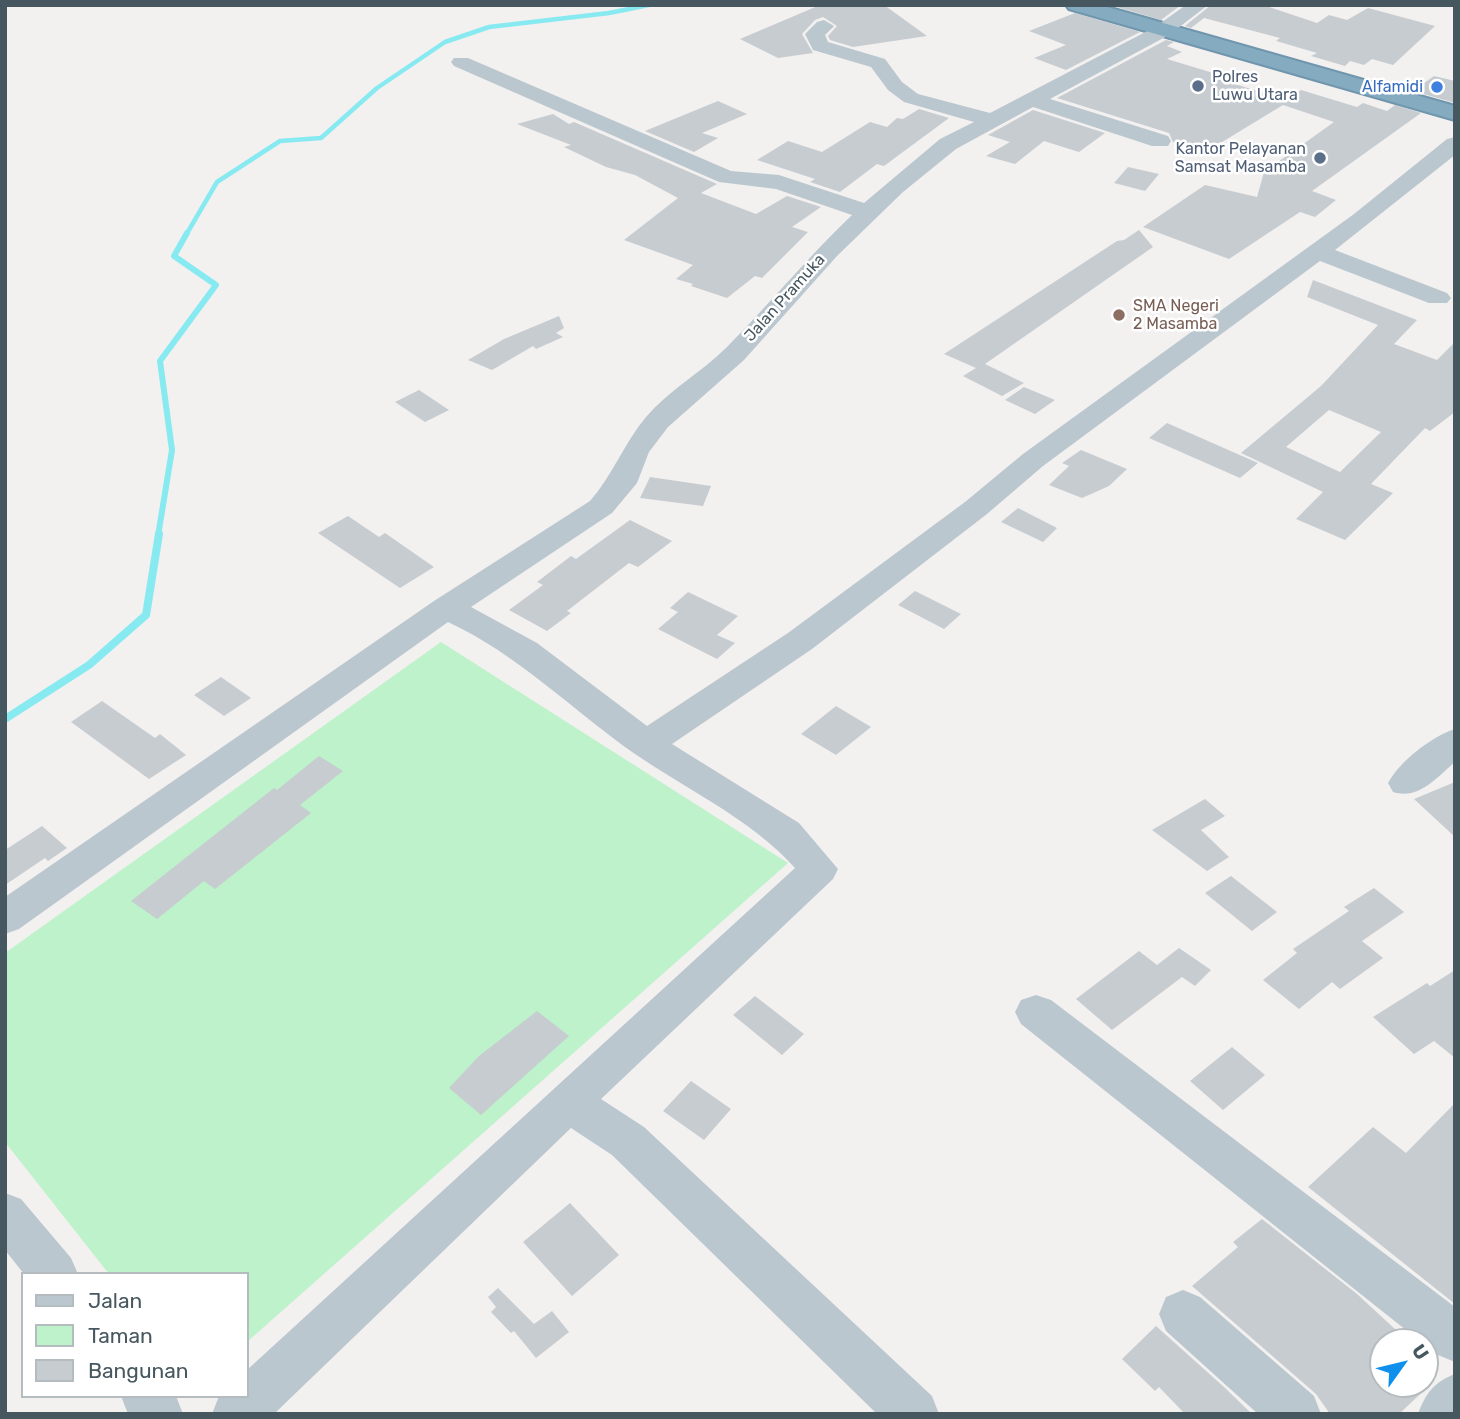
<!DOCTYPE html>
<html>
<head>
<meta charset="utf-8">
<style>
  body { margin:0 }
  #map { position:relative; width:1460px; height:1419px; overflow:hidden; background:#f3f0f0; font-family:Rubik,sans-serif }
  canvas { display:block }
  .frame { position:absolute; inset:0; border:7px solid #47575f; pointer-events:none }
  .legend { position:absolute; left:21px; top:1272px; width:228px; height:126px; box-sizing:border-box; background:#fff; border:2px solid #b5bcbf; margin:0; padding:9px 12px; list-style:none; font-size:21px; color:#47575f }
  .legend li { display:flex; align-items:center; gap:14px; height:35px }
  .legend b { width:35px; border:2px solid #b5bcbf }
  .north { position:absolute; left:1369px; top:1328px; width:70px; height:70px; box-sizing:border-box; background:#fff; border:2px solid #b5bcbf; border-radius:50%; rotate:56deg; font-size:19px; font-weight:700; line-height:28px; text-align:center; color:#47575f }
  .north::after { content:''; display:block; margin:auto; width:24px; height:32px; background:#0f90ed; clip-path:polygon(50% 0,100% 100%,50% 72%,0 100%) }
</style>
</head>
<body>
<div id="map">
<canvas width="1460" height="1419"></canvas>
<div class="frame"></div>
<ul class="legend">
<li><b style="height:9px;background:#bbc7ce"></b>Jalan</li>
<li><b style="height:19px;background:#bdf2ca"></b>Taman</li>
<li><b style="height:19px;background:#c7ccd0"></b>Bangunan</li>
</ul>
<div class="north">U</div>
</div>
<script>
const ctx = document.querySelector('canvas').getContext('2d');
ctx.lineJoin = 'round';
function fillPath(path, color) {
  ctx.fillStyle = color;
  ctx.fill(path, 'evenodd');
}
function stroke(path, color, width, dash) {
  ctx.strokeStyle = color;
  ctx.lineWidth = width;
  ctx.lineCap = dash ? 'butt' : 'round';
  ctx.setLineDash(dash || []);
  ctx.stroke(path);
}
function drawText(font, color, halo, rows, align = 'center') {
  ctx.font = font + ' Rubik,sans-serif';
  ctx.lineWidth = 5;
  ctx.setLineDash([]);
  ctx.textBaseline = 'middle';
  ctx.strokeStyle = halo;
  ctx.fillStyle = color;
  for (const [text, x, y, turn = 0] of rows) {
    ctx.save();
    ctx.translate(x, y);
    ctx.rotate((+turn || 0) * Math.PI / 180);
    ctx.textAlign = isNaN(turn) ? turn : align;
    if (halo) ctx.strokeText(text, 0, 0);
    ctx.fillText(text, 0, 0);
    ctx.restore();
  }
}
const green = new Path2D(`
  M441 642 788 863 247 1342V1274H109L5 1142V953Z`);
const streamFar2 = new Path2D(`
  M186 235 217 182 280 141 321 138 377 88 445 42 489 27 609 13 649 5`);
const streamFar1 = new Path2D(`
  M158 536 172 450 160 361 216 285 174 256 187 233`);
const stream = new Path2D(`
  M5 719 89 665 146 615 159 534`);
const building = new Path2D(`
  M820 5H884L927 36 853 47 830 40 828 36 837 26 823 17 815 20 802 34 813 53 778 58 740 39Z
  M1110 5H1181L1161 20Z
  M1211 5H1263L1317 23 1329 15 1347 20 1368 8 1435 26 1393 65 1372 59 1364 65 1350 61 1345 66 1311 56 1317 53 1276 41 1280 38 1204 18 1191 28 1185 26Z
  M1075 13 1140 32 1066 70 1034 58 1066 45 1029 31Z
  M1166 40 1174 42 1167 46 1182 52 1167 59 1223 76 1218 79 1288 100 1301 90 1357 107 1363 103 1387 111 1395 105 1421 113 1312 191 1336 200 1315 217 1300 212 1229 259 1143 227 1205 185 1257 197 1264 172 1334 122 1283 105 1204 153 1173 142 1169 133 1057 98Z
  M1434 76 1455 81V103L1413 91Z
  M718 101 747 114 702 133 718 138 694 152 645 131Z
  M919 109 949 118 884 166 877 164 840 192 810 182 815 179 757 160 788 141 822 152 870 122 887 127 897 118 903 119Z
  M1033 110 1105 133 1079 152 1044 141 1015 164 986 156 1010 142 988 135Z
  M553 114 569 124 574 122 717 184 701 193 756 214 787 196 821 207 792 227 808 232 762 278 755 276 727 298 691 286 693 284 676 279 693 265 624 240 678 198 635 175 606 167 564 147 571 145 517 124Z
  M1128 167 1159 174 1145 191 1114 183Z
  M1139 230 1153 247 985 364 1024 383 1002 396 963 376 976 368 944 354 1117 241 1124 240Z
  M1313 280 1417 320 1394 344 1437 360 1455 342V412L1430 431 1425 428 1371 484 1393 493 1345 540 1296 519 1323 492 1241 453 1321 386 1378 325 1307 297ZM1329 410 1381 432 1340 472 1286 447Z
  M559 316 564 328 556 333 563 337 536 349 533 346 492 370 468 360 504 339Z
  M1024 387 1055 400 1035 414 1005 400Z
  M419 390 449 410 425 422 395 402Z
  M1167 423 1258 463 1240 478 1149 438Z
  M1081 450 1127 469 1109 486 1082 498 1049 485 1069 466 1062 463Z
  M650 477 711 486 703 506 640 498Z
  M1018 508 1057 528 1043 542 1001 522Z
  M348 516 379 537 385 533 434 567 400 588 318 533Z
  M630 520 672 541 638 567 629 563 567 611 571 613 547 631 509 610 543 585 537 582 571 556 576 559Z
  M915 591 961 614 944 629 898 605Z
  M688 592 738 616 717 635 735 643 717 659 658 629 678 612 670 608Z
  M221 677 251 698 224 716 194 695Z
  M102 701 155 738 160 734 186 755 149 779 71 722Z
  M836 706 871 727 836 755 801 734Z
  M319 756 343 771 300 805 311 813 215 889 204 881 157 919 131 901 274 788 277 790Z
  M1455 782V837L1414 799Z
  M1205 799 1225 816 1201 830 1229 857 1207 871 1152 830Z
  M42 826 67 848 48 861 45 858 5 885V850Z
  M1231 876 1277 912 1252 931 1205 893Z
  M1374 888 1404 912 1362 941 1383 958 1340 989 1332 982 1299 1009 1263 980 1297 953 1293 949 1349 911 1344 907Z
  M1179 948 1211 970 1195 986 1182 977 1112 1030 1076 999 1139 951 1157 965Z
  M1455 970V1058L1434 1041 1414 1054 1373 1017 1427 983 1430 986Z
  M755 996 804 1034 782 1055 733 1015Z
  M537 1011 569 1036 481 1115 449 1088 479 1056Z
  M1232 1047 1265 1075 1223 1110 1190 1081Z
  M691 1081 731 1109 704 1140 663 1111Z
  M1455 1103V1304L1308 1187 1373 1127 1406 1153Z
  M570 1203 619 1255 572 1296 523 1242Z
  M1262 1219 1357 1294 1409 1342H1383V1384H1431L1399 1414H1330L1316 1394 1192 1286 1238 1247 1233 1242Z
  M498 1288 534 1324 552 1311 569 1332 536 1358 514 1331 511 1333 491 1312 496 1307 488 1297Z
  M1156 1326 1224 1387 1252 1414H1185L1159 1387 1155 1391 1122 1359Z`);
const minor = new Path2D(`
  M1186 5H1208L1169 35 1050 99 1168 136 1171 141 1168 146H1152L1033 107 956 149 903 192 837 256 744 360 668 427 649 452 637 483 612 513 471 607 537 643 647 726 788 633 965 502 1023 454 1354 214 1447 139 1455 137V155L1335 250 1447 293 1451 298 1447 303H1429L1320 261 1043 466 987 514 812 649 672 744 799 823 838 869 833 879 601 1099 644 1127 932 1396 939 1414H877L612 1155 571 1128 274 1414H212L219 1396H247V1370L795 868C751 819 689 791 635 754 572 710 519 655 448 622L19 929 5 934V897L434 601 590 501C613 475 624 443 646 417 669 390 702 372 727 347 769 304 808 257 852 215L776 189 719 182 454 66 451 62 454 58H468L731 171 779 175 864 203 940 139 974 122 904 102 888 90 871 67 813 50 805 34 817 22 824 20 834 26 825 35 828 42 885 59 902 82 918 94 990 113 1155 27Z
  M1455 729V762C1436 778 1419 800 1393 792L1388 783C1399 762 1432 736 1455 729Z
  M1036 995 1051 1000 1455 1307V1362L1438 1355 1425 1342H1421L1021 1024 1015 1012 1021 1000Z
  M5 1193 21 1199 71 1258 78 1274H24L5 1250Z
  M1183 1290 1200 1297 1314 1396 1321 1414H1258L1166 1331 1159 1314 1166 1297Z
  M1455 1374V1414H1418C1426 1393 1434 1382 1455 1374Z
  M121 1396H176L183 1414H128Z`);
const highway = new Path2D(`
  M1066 5H1100L1455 106V120L1069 9Z`);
const markers = [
  [1198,86,7,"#5c6f8a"],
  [1437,87,7,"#3f7fe0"],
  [1320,158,7,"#5c6f8a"],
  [1119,315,7,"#8d6e63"]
];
const farServicenames = [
  ["Polres",1212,77],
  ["Luwu Utara",1212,95],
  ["Kantor Pelayanan",1306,149,"right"],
  ["Samsat Masamba",1306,167,"right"]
];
const farShopnames = [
  ["Alfamidi",1423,87]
];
const farStreetnames = [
  ["Jalan Pramuka",785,298,-48]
];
const farEducationnames = [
  ["SMA Negeri",1133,306],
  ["2 Masamba",1133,324]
];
fillPath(green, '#bdf2ca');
stroke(streamFar2, '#87eaf1', 4.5);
stroke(streamFar1, '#87eaf1', 6);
stroke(stream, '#87eaf1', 8);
fillPath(building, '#c7ccd0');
stroke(highway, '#7096ad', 4);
fillPath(minor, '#bbc7ce');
fillPath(highway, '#85abc1');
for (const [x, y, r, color] of markers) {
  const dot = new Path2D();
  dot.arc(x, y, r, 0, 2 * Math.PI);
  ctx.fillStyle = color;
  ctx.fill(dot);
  stroke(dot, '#fff', 2.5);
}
drawText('16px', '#4e5e75', '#fff', farServicenames, 'left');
drawText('16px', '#366cbe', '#fff', farShopnames, 'right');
drawText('16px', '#47575f', '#fff', farStreetnames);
drawText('16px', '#785e54', '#fff', farEducationnames, 'left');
</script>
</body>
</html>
